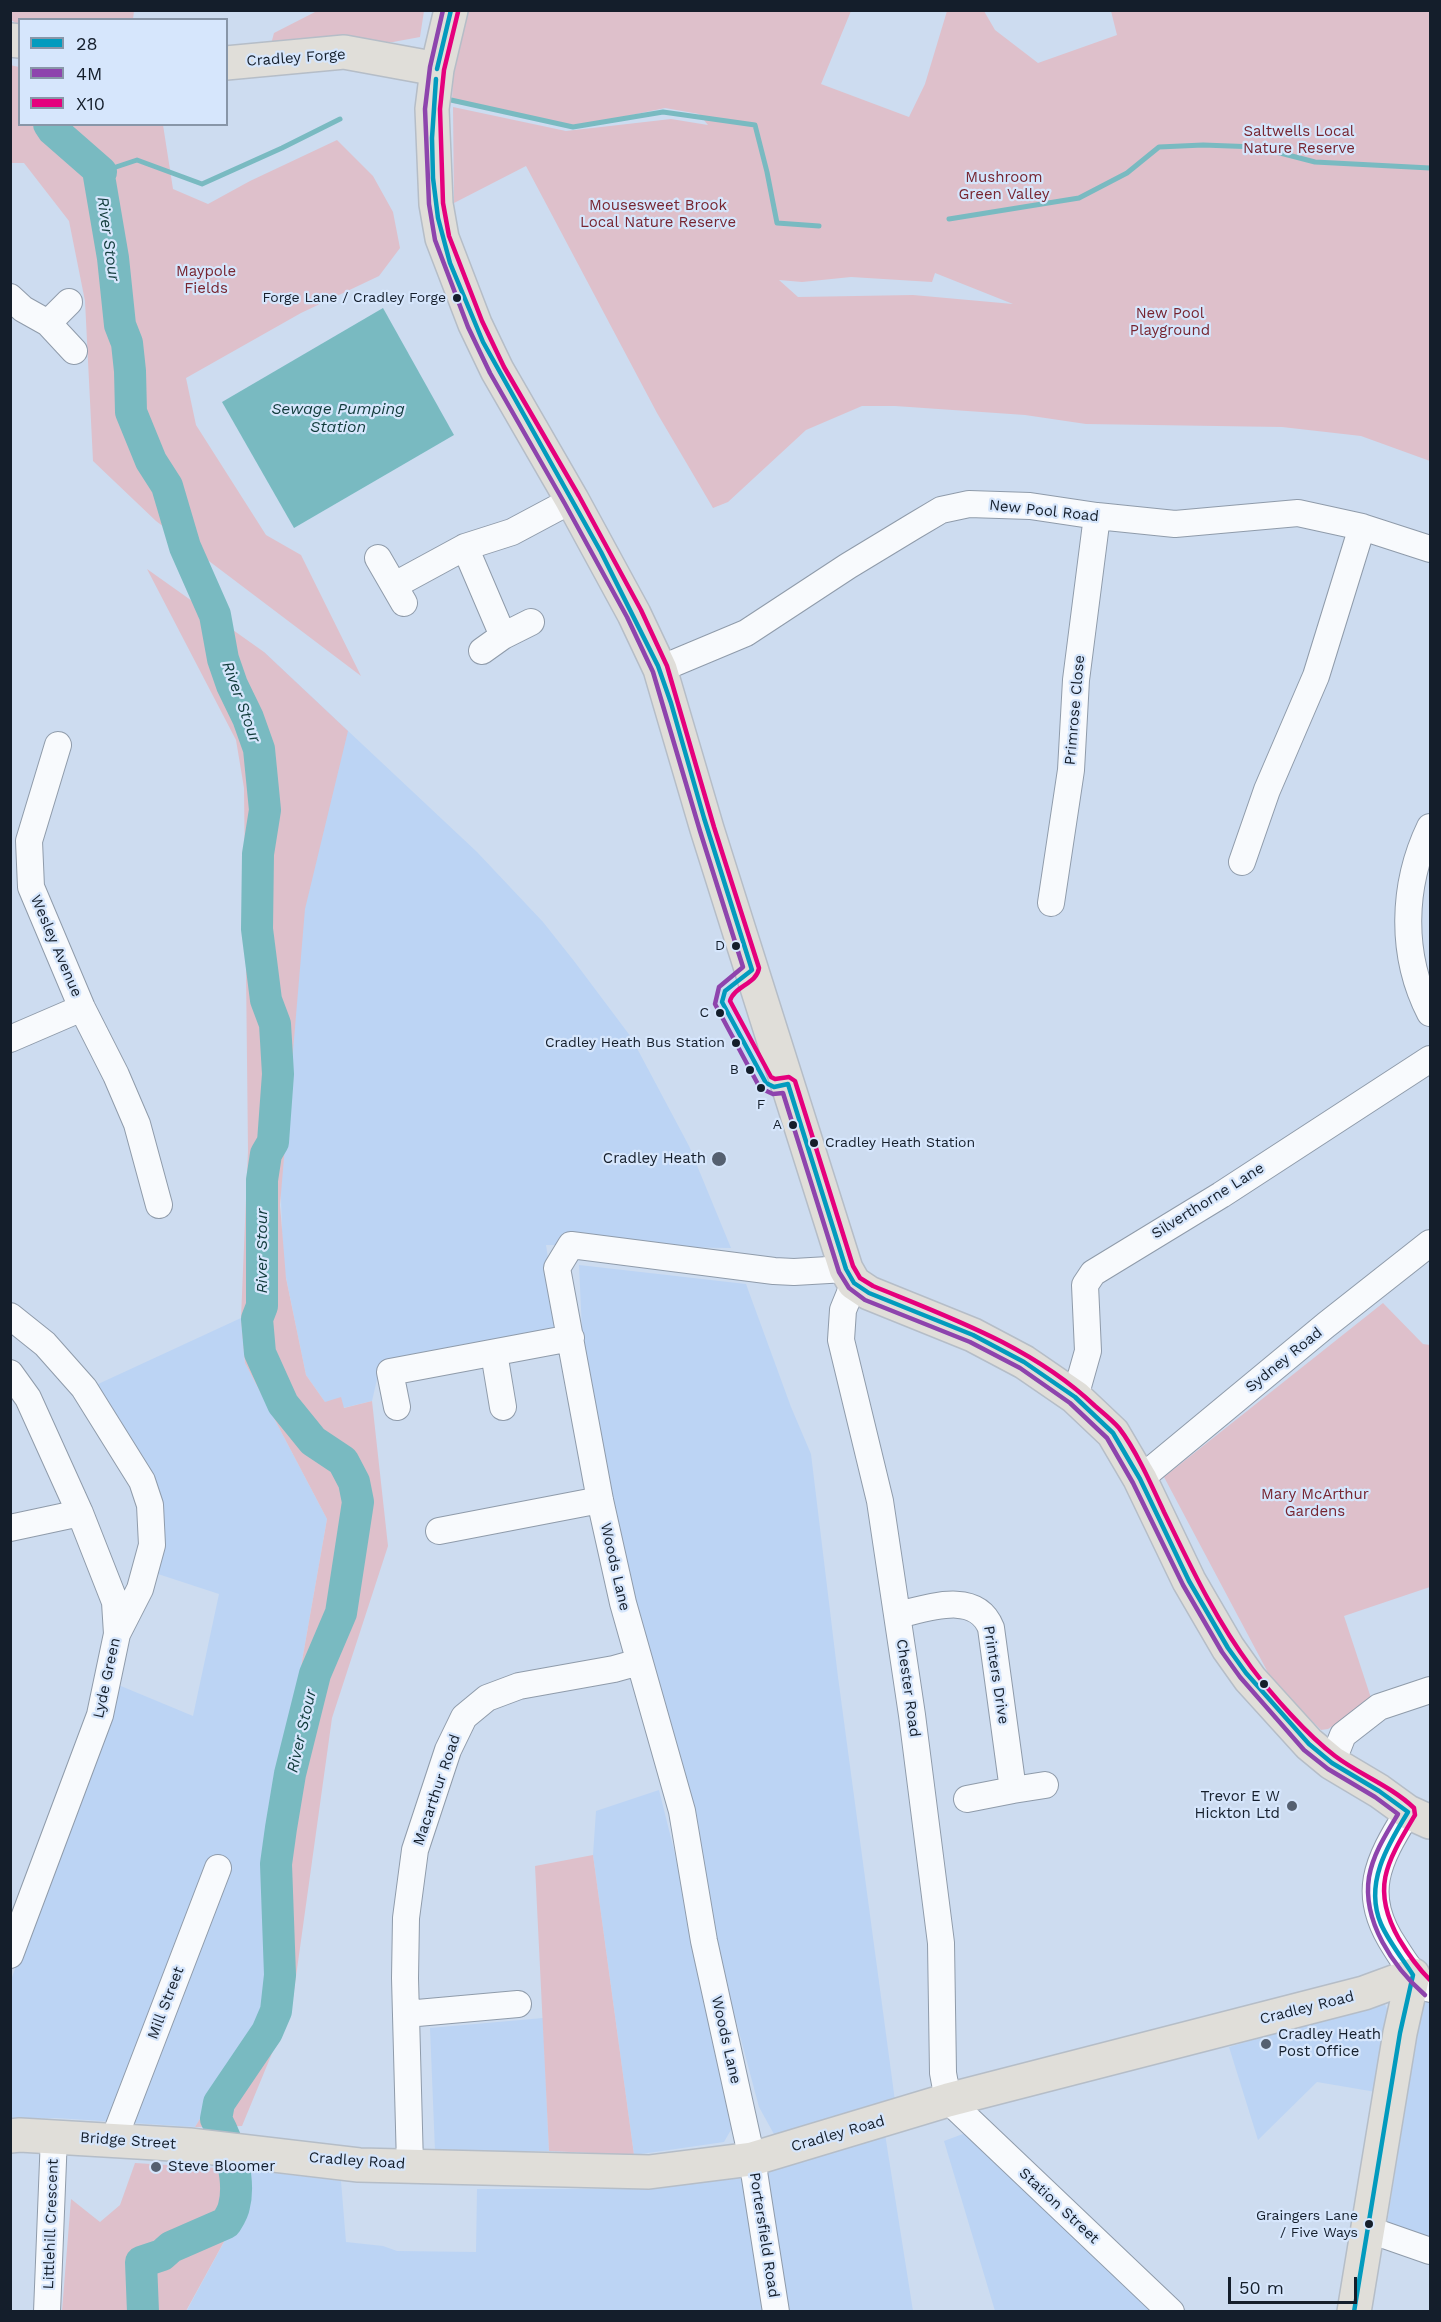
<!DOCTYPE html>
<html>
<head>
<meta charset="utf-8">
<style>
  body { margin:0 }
  #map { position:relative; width:1441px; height:2322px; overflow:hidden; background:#cddcf0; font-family:"Work Sans",sans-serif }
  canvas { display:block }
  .frame { position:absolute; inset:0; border:12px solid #141e2b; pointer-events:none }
  .legend { position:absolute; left:18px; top:18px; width:210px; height:108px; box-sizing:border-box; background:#d6e6fc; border:2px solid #8896a8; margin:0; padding:8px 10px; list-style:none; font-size:18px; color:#141e2b }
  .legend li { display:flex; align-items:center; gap:12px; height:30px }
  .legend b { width:30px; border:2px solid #8896a8 }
  .scale { position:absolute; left:1228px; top:2277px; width:129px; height:27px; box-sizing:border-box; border:3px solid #141e2b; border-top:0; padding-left:8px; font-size:18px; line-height:21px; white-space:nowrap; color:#141e2b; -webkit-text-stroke:4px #d6e6fc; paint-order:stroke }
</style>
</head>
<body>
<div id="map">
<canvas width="1441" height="2322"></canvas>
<div class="frame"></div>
<ul class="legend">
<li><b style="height:8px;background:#029bbe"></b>28</li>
<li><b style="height:8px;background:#8e44ad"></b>4M</li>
<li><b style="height:8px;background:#e5007d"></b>X10</li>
</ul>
<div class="scale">50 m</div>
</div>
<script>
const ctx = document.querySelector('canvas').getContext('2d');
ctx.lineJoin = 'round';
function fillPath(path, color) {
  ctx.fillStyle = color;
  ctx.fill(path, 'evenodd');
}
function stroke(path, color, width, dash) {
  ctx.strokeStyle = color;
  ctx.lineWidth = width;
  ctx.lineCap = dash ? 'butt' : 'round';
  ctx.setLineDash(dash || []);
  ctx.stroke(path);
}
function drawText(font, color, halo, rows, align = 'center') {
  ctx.font = font + ' "Work Sans",sans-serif';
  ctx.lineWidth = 4.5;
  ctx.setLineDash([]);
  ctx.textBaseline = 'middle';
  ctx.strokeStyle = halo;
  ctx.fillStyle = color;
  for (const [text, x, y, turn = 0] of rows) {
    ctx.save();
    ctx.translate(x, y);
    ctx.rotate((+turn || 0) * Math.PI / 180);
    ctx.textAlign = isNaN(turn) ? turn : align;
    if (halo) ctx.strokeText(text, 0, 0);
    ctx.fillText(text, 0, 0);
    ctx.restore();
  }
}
const built = new Path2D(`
  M264 652 477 852 543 922 574 961 631 1037 689 1146 731 1248 546 1245 559 1331 381 1362 372 1401 343 1408 325 1402 306 1375 283 1263Z
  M579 1265 746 1284 791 1407 811 1454 838 1677 895 2101 775 2136 759 2107 727 1987 646 1639 615 1521 584 1374Z
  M241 1318 245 1363 327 1519 273 1826 266 1892 269 2004 195 2127 56 2118 11 2120V1980L116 1684 193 1716 219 1594 158 1574 164 1510 154 1484 96 1385Z
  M659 1790 690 1914 736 2121 724 2142 634 2155 593 1855 596 1811Z
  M1430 1990V2243L1386 2230 1423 1994Z
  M1383 2001 1390 2014 1376 2092 1317 2082 1258 2140 1229 2047Z
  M543 2018 549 2151H435L430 2028Z
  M971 2131 1161 2311H995L944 2141Z
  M885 2134 913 2311 186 2312 243 2207 248 2170 341 2181 346 2242 383 2246 397 2251 476 2252 477 2189H636L747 2172Z`);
const green = new Path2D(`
  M10 11H134L133 19 20 20 19 25 11 20Z
  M317 11H424L420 37 393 42 271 44 274 33Z
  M465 11H851L821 84 909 117 925 84 947 11H984L995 30 1038 63 1117 35 1111 11H1430V461L1361 436 1282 427 1086 424 1025 415 895 406H862L806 430 728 502 713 508 657 413 526 166 454 203 453 107 566 131 671 119 708 125 699 114 665 108 570 128 484 108 452 103 454 35ZM935 273 1013 304 913 295 798 297 779 280 802 282 851 277 932 282Z
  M10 65 19 67 20 124 163 125 173 189 208 204 250 181 337 140 373 176 393 212 400 248 379 276 301 313 186 378 196 425 266 535 301 555 361 676 156 521 93 461 85 301 69 221 24 163H11Z
  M147 569 264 652 348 731 305 909 280 1205 286 1278 306 1375 325 1402 341 1397 344 1408 372 1401 388 1546 332 1718 292 2005 242 2126 195 2127 269 2004 266 1892 273 1826 327 1519 245 1363 241 1318 248 1151 244 788 236 740Z
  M1383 1303 1423 1344 1430 1345V1587L1344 1616 1372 1701 1328 1729 1321 1730 1273 1682 1164 1477Z
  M593 1855 634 2155 549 2151 535 1866Z
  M135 2163 248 2170 243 2207 186 2311H62L71 2199 100 2222 120 2205Z`);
const water = new Path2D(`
  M383 308 454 435 294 528 222 402Z`);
const stream = new Path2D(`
  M451 100 573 127 663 112 755 125 767 172 777 223 819 226
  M101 172 137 160 202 184 282 148 340 119
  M949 219 1079 198 1127 173 1159 147 1203 145 1257 147 1315 162 1430 168`);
const river = new Path2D(`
  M49 124 53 130 101 172 99 176 113 258 120 325 127 343 130 371 131 412 151 461 167 486 185 547 215 615 223 659 232 685 248 718 259 749 265 810 258 854 257 929 266 1000 275 1024 278 1074 273 1142 266 1154 262 1180V1306L257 1319 260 1353 283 1404 313 1441 343 1461 354 1482 358 1502 341 1613 315 1674 290 1774 281 1828 276 1864 280 1975 276 2011 267 2032 219 2103 216 2119C229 2143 241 2179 234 2206 233 2212 229 2218 226 2223L171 2247 162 2255 141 2262 143 2312`);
const minor = new Path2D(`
  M10 297 23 309 48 323 74 351
  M48 323 69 302
  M465 547 503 636
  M378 558 404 603
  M395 585 465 547 512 532 572 500
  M482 651 503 636 531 622
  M660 669 746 633 848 566 914 526 941 510 969 504 1030 506 1097 516 1175 524 1298 513 1362 527 1430 549
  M58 745 29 841 31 887 82 1008 116 1075 137 1124 159 1205
  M1430 827C1402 885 1400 955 1430 1013
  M1242 862 1267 790 1316 676 1362 527
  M1051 903 1071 770 1076 680 1097 516
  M10 1039 82 1008
  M854 1283 843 1310 841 1340 880 1501 912 1715 941 1943 943 2073 948 2100 1171 2312
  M10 1316 45 1344 84 1388 142 1481 150 1505 152 1545 140 1589 117 1634
  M494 1353 503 1407
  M10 1373 28 1398 80 1513 115 1602 117 1634 100 1715 10 1955
  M1075 1397 1088 1351 1085 1285 1093 1273 1221 1195 1430 1059
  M397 1407 390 1372 571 1338
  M1140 1479 1326 1325 1430 1243
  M10 1528 80 1513
  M439 1531 600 1500
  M898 1615C928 1608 976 1590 991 1628L1013 1790 967 1799
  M1332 1763 1343 1735 1379 1707 1430 1690
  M1013 1790 1045 1785
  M1408 1812C1377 1862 1360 1894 1395 1947 1407 1966 1413 1975 1430 1989
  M406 2014 518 2004
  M114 2139 218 1868
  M410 2165 405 1978 406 1918 415 1850 448 1750 464 1717 487 1698 519 1686 614 1669 639 1662
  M1367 2229 1430 2251
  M47 2312 54 2136
  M776 2312 752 2159 704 1941 682 1811 623 1603 600 1500 557 1268 571 1245 774 1271 794 1272 846 1269`);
const major = new Path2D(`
  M451 10 437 69 432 109 436 204 442 238 475 324 497 370 572 500 634 614 660 669 707 829 846 1269 854 1283 869 1293 973 1335 1024 1362 1075 1397 1113 1433 1140 1479 1189 1581 1228 1648 1250 1679 1309 1744 1332 1763 1379 1791 1408 1812 1430 1822
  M10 40 20 41
  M226 63 344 52 437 69
  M10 2136 20 2135 189 2145 359 2165 649 2172 752 2159 948 2100 1364 1993 1413 1975
  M1354 2312 1400 2033 1413 1975`);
const bus1 = new Path2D(`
  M437 69 451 10
  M436 79 432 138 433 178 438 218 450 263 483 342 601 552 658 666 671 703 704 818 752 970 725 991 722 1002 766 1083 774 1087 788 1084 846 1269 854 1283 869 1293 973 1335 1024 1362 1075 1397 1113 1433 1140 1479 1189 1581 1228 1648 1246 1673 1309 1744 1332 1763 1379 1791 1408 1812C1387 1846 1364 1884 1381 1924 1389 1942 1402 1958 1413 1975L1400 2033 1354 2312`);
const bus2 = new Path2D(`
  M443 10 430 67 425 109 429 204 435 240 468 327 490 373 565 504 627 617 653 672 700 831 743 967 719 987 715 1004 760 1088 773 1094 783 1093 839 1272 849 1288 865 1300 970 1342 1020 1368 1070 1403 1107 1438 1133 1483 1183 1585 1222 1652 1240 1677 1304 1750 1328 1769 1375 1797 1398 1814C1386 1834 1373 1854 1369 1877 1362 1921 1393 1967 1425 1995`);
const bus3 = new Path2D(`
  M458 12 444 70 440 109 443 203 449 236 482 321 504 367 579 496 641 610 667 666 714 827 759 968C757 984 734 986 730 1001L771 1077 775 1079 789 1077 795 1081 853 1266 860 1278 873 1286C951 1318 1033 1347 1095 1406 1103 1413 1112 1420 1119 1428 1136 1450 1152 1486 1164 1512 1190 1565 1215 1619 1251 1667 1272 1695 1307 1735 1335 1756 1360 1775 1391 1786 1414 1808L1415 1815C1387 1862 1370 1888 1399 1939 1408 1954 1418 1968 1430 1980`);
const markers = [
  [457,298,5,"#141e2b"],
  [736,946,5,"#141e2b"],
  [720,1013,5,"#141e2b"],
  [736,1043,5,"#141e2b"],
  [750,1070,5,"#141e2b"],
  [761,1088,5,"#141e2b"],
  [793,1125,5,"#141e2b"],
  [814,1143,5,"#141e2b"],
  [719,1159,8,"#556070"],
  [1264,1684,5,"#141e2b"],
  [1292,1806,6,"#556070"],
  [1266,2044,6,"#556070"],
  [156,2167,6,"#556070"],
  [1369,2224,5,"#141e2b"]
];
const busNames = [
  ["Forge Lane / Cradley Forge",446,298],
  ["D",725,946],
  ["C",709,1013],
  ["Cradley Heath Bus Station",725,1043],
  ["B",739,1070],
  ["F",761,1105,"center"],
  ["A",782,1125],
  ["Cradley Heath Station",825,1143,"left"],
  ["Graingers Lane",1358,2216],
  ["/ Five Ways",1358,2233]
];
const streetNames = [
  ["Cradley Forge",296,58,-4],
  ["New Pool Road",1044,511,6],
  ["Primrose Close",1075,710,-85],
  ["Wesley Avenue",56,946,67],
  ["Silverthorne Lane",1208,1201,-32],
  ["Sydney Road",1284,1360,-39],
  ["Woods Lane",615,1567,77],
  ["Printers Drive",996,1675,81],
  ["Lyde Green",107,1678,-78],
  ["Chester Road",908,1688,82],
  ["Macarthur Road",437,1790,-71],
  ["Mill Street",166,2003,-69],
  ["Cradley Road",1307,2008,-14],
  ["Woods Lane",726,2040,77],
  ["Cradley Road",838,2134,-16],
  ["Bridge Street",128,2141,4],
  ["Cradley Road",357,2161,4],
  ["Station Street",1059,2206,43],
  ["Littlehill Crescent",51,2224,-88],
  ["Portersfield Road",764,2235,81]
];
const parkNames = [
  ["Saltwells Local",1299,132],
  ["Nature Reserve",1299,149],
  ["Mushroom",1004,178],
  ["Green Valley",1004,195],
  ["Mousesweet Brook",658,206],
  ["Local Nature Reserve",658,223],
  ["Maypole",206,272],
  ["Fields",206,289],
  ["New Pool",1170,314],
  ["Playground",1170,331],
  ["Mary McArthur",1315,1495],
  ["Gardens",1315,1512]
];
const poiNames = [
  ["Cradley Heath",706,1159],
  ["Trevor E W",1280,1797],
  ["Hickton Ltd",1280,1814],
  ["Cradley Heath",1278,2035,"left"],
  ["Post Office",1278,2052,"left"],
  ["Steve Bloomer",168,2167,"left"]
];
const waterNames = [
  ["River Stour",108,239,82],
  ["Sewage Pumping",338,409],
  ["Station",338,427],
  ["River Stour",241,702,70],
  ["River Stour",262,1251,-90],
  ["River Stour",302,1731,-77]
];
fillPath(built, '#bcd4f4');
fillPath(green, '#dec0cb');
fillPath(water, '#79bac1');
stroke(stream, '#79bac1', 5);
stroke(river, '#79bac1', 32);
stroke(minor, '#8f9baa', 28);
stroke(major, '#b5bdc7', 36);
stroke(minor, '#f8fafd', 26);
stroke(major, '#e0ded9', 33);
stroke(bus1, '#029bbe', 4.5);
stroke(bus2, '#8e44ad', 4.5);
stroke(bus3, '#e5007d', 4.5);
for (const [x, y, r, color] of markers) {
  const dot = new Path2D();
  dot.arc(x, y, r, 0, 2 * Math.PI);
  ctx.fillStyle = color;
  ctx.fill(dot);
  stroke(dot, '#d6e6fc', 2);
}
drawText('14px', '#141e2b', '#d6e6fc', busNames, 'right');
drawText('15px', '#141e2b', '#d6e6fc', streetNames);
drawText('15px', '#772530', '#d6e6fc', parkNames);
drawText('15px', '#141e2b', '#d6e6fc', poiNames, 'right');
drawText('italic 16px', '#113b3b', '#d6e6fc', waterNames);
</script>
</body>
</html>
